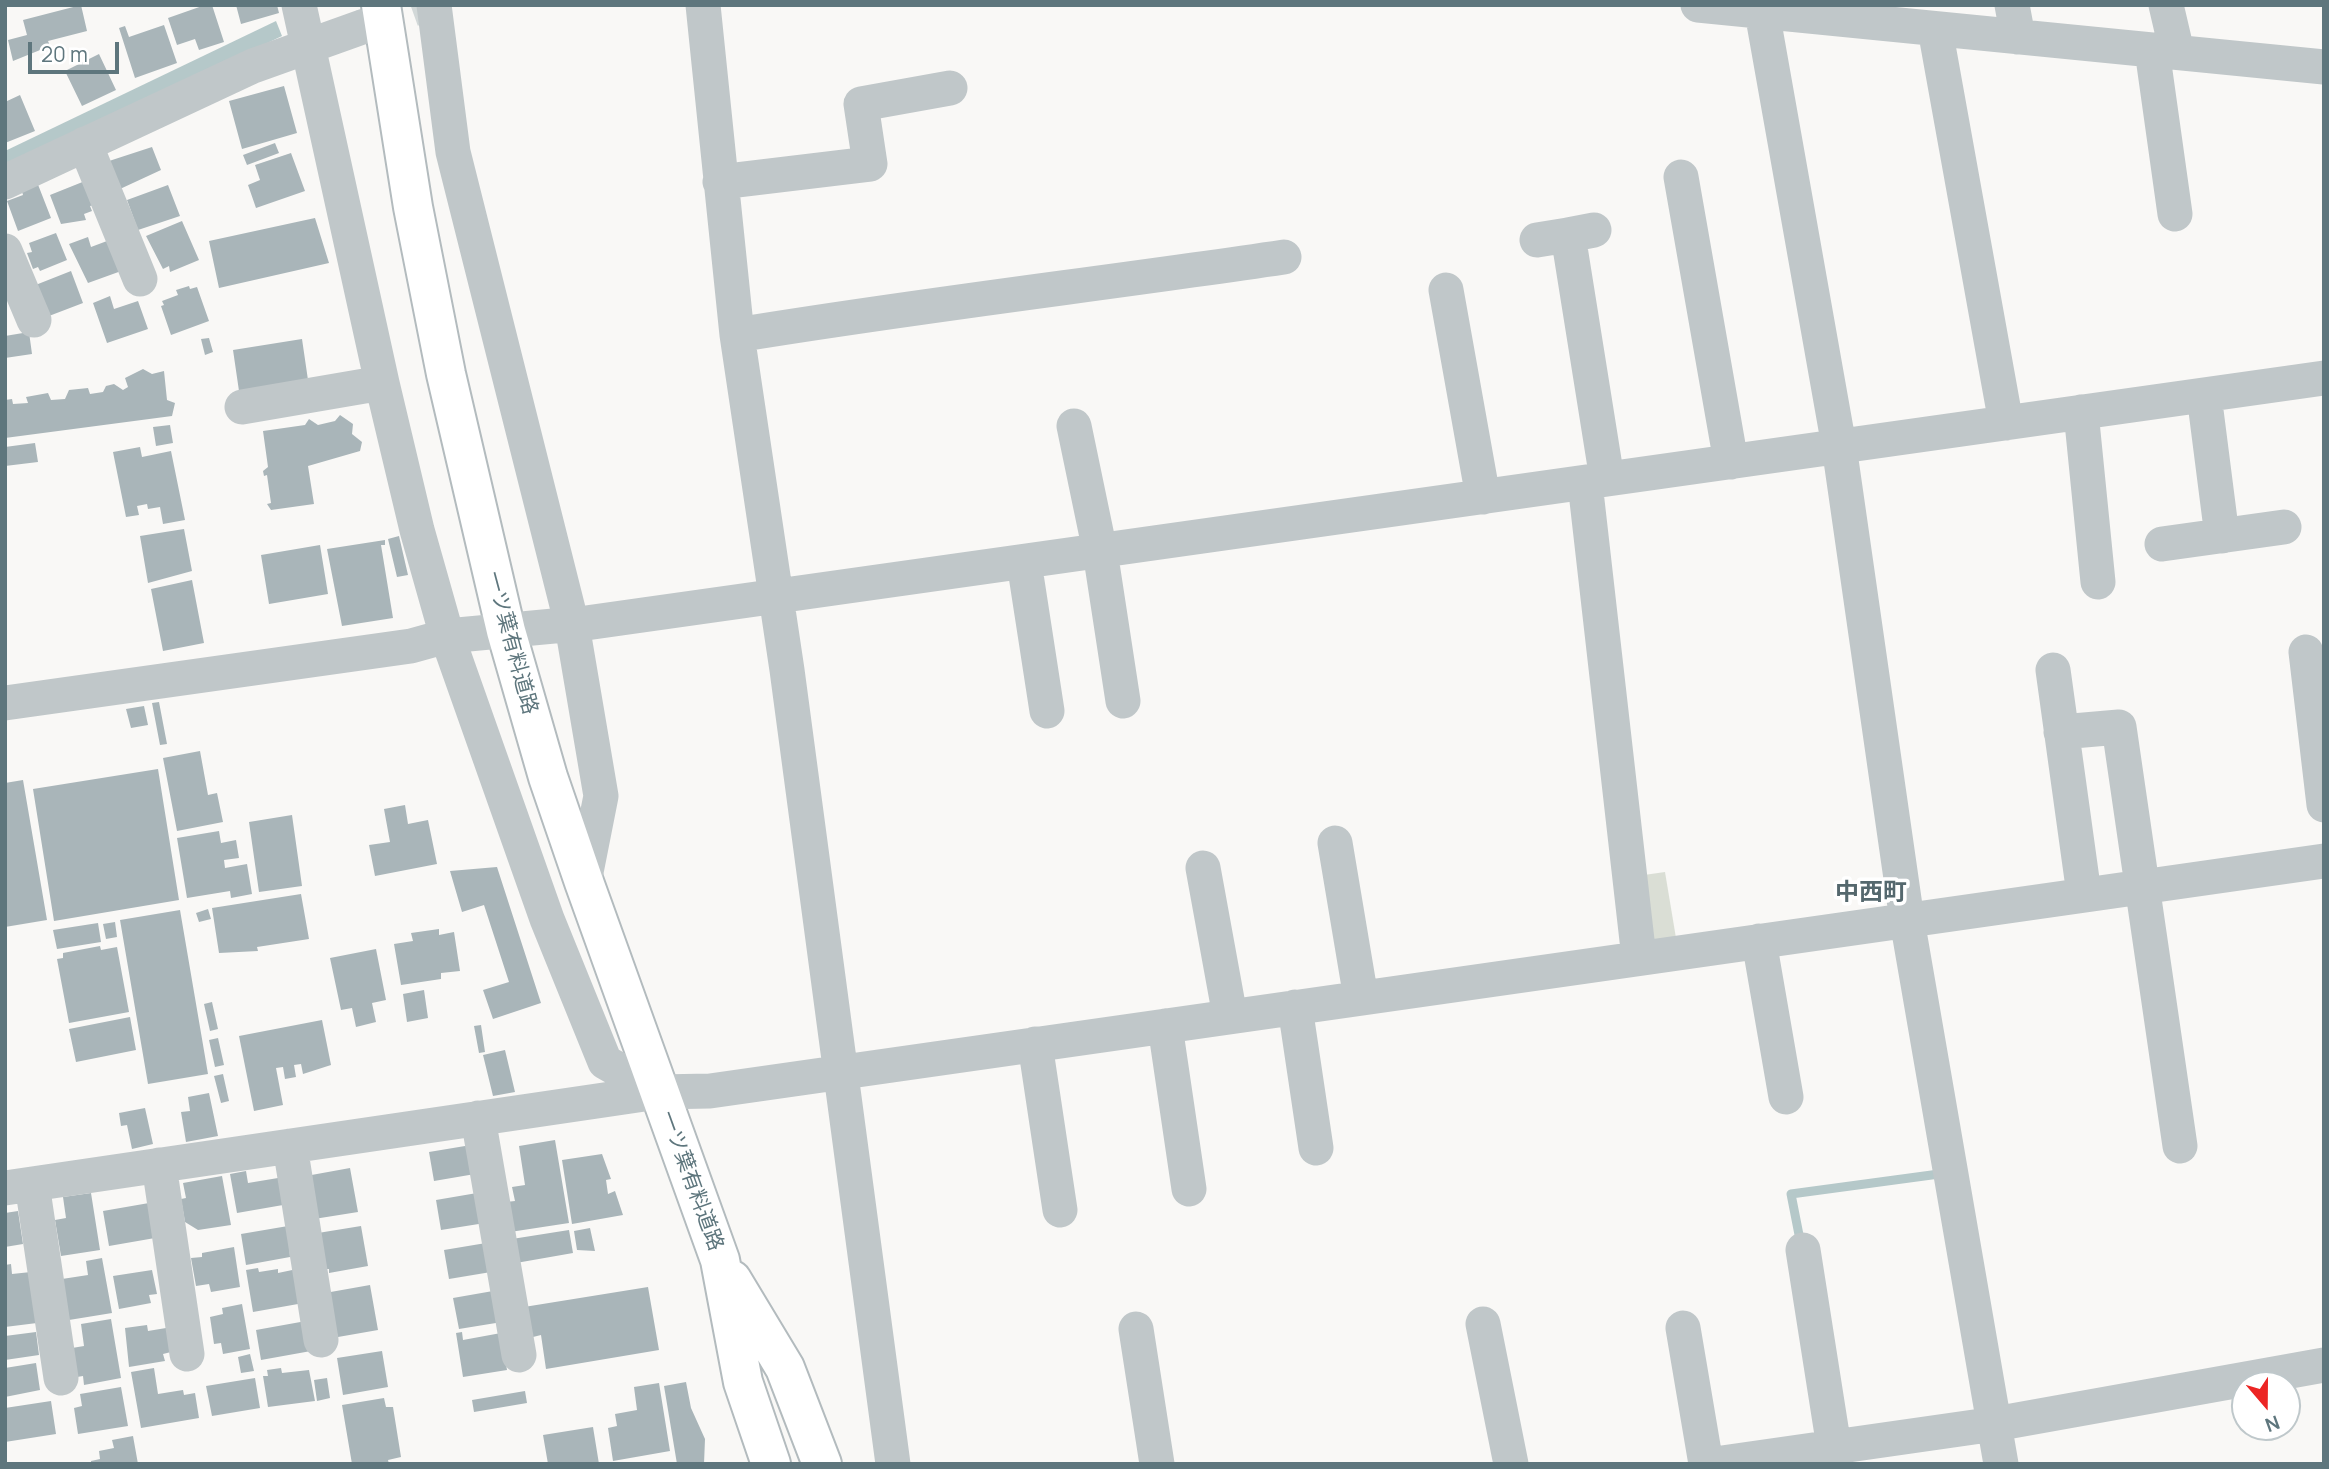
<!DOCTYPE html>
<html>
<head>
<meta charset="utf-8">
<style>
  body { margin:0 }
  #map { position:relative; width:2329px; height:1469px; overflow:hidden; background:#f9f8f6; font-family:Manrope,sans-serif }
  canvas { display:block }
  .frame { position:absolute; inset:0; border:7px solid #5e767d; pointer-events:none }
  .north { position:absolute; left:2231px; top:1371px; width:70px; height:70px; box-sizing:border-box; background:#fff; border:2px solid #bfc8cb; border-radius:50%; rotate:160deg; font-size:19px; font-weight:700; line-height:28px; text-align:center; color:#5e767d }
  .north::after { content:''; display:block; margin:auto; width:24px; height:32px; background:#ec2524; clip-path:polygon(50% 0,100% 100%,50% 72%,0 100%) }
  .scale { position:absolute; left:28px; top:42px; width:91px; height:32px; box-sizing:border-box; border:4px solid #5e767d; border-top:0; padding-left:9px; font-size:21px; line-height:24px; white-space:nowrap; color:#5e767d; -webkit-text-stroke:5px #fff; paint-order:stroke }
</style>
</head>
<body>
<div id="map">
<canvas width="2329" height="1469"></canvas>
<div class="frame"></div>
<div class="north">N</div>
<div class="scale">20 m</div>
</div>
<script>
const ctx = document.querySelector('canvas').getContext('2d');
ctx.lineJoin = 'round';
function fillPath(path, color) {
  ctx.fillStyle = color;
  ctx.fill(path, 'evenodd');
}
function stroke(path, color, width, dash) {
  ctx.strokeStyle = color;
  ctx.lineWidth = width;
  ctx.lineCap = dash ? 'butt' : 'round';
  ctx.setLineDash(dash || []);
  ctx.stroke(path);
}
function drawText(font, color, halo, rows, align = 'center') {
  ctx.font = font + ' Manrope,"Noto Sans JP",sans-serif';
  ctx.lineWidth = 7;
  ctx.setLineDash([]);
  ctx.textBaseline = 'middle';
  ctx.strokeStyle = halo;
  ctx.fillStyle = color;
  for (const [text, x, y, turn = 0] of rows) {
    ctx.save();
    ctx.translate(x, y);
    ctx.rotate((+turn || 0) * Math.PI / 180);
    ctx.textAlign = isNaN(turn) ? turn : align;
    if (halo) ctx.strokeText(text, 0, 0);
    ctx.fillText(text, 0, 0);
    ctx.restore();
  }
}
const green = new Path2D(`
  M1665 872 1676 938 1654 942 1644 875Z`);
const water = new Path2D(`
  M276 21 282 36 5 169V151Z`);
const stream = new Path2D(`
  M1801 1245 1791 1194 1939 1174`);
const building = new Path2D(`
  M81 5 87 31 48 41 50 46 13 61 8 40 27 35 23 20Z
  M205 5H212L224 42 199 50 195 39 177 45 168 18Z
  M236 5H277L279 13 241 24Z
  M164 25 177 63 135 78 119 28 125 26 129 37Z
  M99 54 116 90 82 106 65 71Z
  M284 86 297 133 242 149 229 101Z
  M20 95 35 131 5 143V102Z
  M275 143 279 153 247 165 243 155Z
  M152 147 161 170 120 189 106 162Z
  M291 153 305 191 256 208 248 185 260 180 255 165Z
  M85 181 94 205 90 206 92 211 84 214 86 220 61 224 50 195Z
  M37 182 51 218 18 231 7 201 23 195 21 188Z
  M168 185 180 216 138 230 127 200Z
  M315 218 329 263 219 288 209 241Z
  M182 221 199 260 170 272 169 266 163 269 146 236Z
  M56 233 67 260 40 271 38 267 33 269 27 253 32 252 29 243Z
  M88 237 91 247 107 241 124 270 88 283 69 244Z
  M71 271 83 303 49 316 33 286Z
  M189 286 190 289 197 287 209 321 171 335 161 306 164 305 162 301 178 295 176 290Z
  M110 296 114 309 138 301 148 329 107 343 93 303Z
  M29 332 32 354 5 358V336Z
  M209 338 213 352 205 355 201 339Z
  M302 339 308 380 239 391 233 350Z
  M143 369 152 374 164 371 167 400 175 403 172 416 5 438V400L12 399 13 404 28 403 26 397 48 393 51 400 65 399 69 390 88 388 90 394 103 392 106 386 114 384 123 390 128 387 125 378Z
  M340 415 353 424 352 434 362 442 360 451 308 466 314 504 271 510 267 504 271 503 267 475 264 476 263 471 268 467 263 431 305 425 309 419 318 425 335 421Z
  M170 425 173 443 156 446 153 427Z
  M35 443 38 462 5 466V447Z
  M140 447 142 457 171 451 185 520 163 524 160 507 148 509 147 504 137 506 139 515 126 517 113 452Z
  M184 529 192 571 148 583 140 536Z
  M399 536 408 575 397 577 388 539Z
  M385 540V545H381L393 618 342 626 327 549Z
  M320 545 328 594 269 604 261 555Z
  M192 580 204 643 163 651 151 589Z
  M159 702 167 744 160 745 152 703Z
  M144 706 148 725 131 728 126 709Z
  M200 751 208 795 217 793 223 822 177 831 163 758Z
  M158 769 179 900 54 921 33 789Z
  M23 780 47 920 5 927V783Z
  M405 805 408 824 428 820 437 864 375 876 369 845 390 842 384 809Z
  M292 815 302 886 259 892 249 822Z
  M219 831 221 843 236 840 239 858 224 860 225 868 247 864 252 894 231 898 230 891 187 898 177 838Z
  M497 867 541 1003 493 1019 483 990 509 982 484 905 462 912 450 871Z
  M301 894 309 939 257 947 258 951 219 953 212 908Z
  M208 909 211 919 199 922 196 913Z
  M180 910 208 1074 148 1084 120 920Z
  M115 922 117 937 106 939 103 924Z
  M98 923 101 942 57 949 53 930Z
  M439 929V935L454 932 460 971 441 973V979L401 985 394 944 413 941 411 933Z
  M100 946 101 950 117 947 129 1012 69 1023 57 959 63 958V953Z
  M376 949 386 1000 372 1003 376 1022 356 1027 352 1008 341 1010 330 958Z
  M424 990 428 1018 407 1022 403 994Z
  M212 1002 218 1029 210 1031 204 1004Z
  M130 1017 136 1050 76 1062 69 1029Z
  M322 1020 331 1065 303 1074 301 1064 294 1065 296 1077 285 1079 283 1067 276 1068 283 1105 254 1111 239 1036Z
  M481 1025 485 1052 479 1053 474 1026Z
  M218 1038 224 1065 215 1067 209 1040Z
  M505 1050 515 1092 493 1096 483 1055Z
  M223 1074 229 1101 221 1103 214 1076Z
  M209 1093 218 1136 186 1142 181 1112 190 1111 188 1097Z
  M145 1108 153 1144 132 1149 127 1125 121 1126 119 1113Z
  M555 1140 569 1223 510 1232 506 1202 515 1201 512 1187 525 1185 519 1146Z
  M471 1145 475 1174 434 1181 429 1152Z
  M602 1154 611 1179 606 1180 608 1194 615 1191 623 1215 572 1224 562 1160Z
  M350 1168 358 1212 314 1219 306 1176Z
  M246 1171 248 1183 278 1178 283 1205 237 1213 230 1174Z
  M222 1176 231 1225 198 1230 185 1222 181 1199 186 1198 183 1183Z
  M91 1193 100 1250 61 1256 55 1220 66 1218 63 1197Z
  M477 1193 485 1223 441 1230 436 1200Z
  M149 1203 155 1238 109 1246 103 1211Z
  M18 1211 23 1244 5 1247V1213Z
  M288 1226 290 1257 246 1265 241 1234Z
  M361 1226 368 1266 329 1273V1269H324L318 1233Z
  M590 1228 595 1251 577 1250 574 1231Z
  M569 1230 573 1253 516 1263 512 1239Z
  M486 1243 491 1272 449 1279 444 1250Z
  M234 1247 240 1287 211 1292 209 1284 196 1286 191 1258 202 1257V1253Z
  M102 1258 112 1313 69 1320 62 1279 88 1275 86 1261Z
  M11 1264 12 1274 31 1272 37 1323 5 1327V1265Z
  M258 1268 259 1272 278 1269V1273L297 1269 298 1304 253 1312 246 1270Z
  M152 1270 157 1294 149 1295 151 1303 119 1309 113 1276Z
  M370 1285 378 1330 338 1337 325 1293Z
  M648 1287 659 1350 546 1369 541 1335 529 1338 524 1307Z
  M493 1291 502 1322 459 1329 453 1298Z
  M242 1304 250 1349 223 1354 221 1343 214 1344 210 1317 223 1314 222 1308Z
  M111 1319 121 1378 84 1385 83 1376 77 1377 72 1348 84 1346 81 1324Z
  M306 1321 311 1351 261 1360 256 1330Z
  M147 1325 148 1331 166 1328 171 1352 163 1354 165 1361 129 1367 125 1328Z
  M36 1332 39 1355 5 1360V1336Z
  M462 1332 463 1340 501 1333 507 1370 463 1377 456 1333Z
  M382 1351 388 1387 343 1395 337 1358Z
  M250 1354 254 1371 241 1373 238 1357Z
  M36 1363 40 1390 5 1397V1368Z
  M154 1368 158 1394 183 1390 184 1395 195 1393 199 1418 141 1428 131 1372Z
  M281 1368 282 1373 309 1370 315 1401 268 1407 263 1376H268L267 1370Z
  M255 1378 260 1408 212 1416 206 1386Z
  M327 1378 330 1398 317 1401 314 1380Z
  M686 1382 691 1408 705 1439 704 1464H677L664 1386Z
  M659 1383 670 1451 613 1461 608 1428 617 1426 615 1414 637 1410 634 1387Z
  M121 1387 128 1426 78 1434 74 1408 82 1406 80 1394Z
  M525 1391 527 1403 474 1412 472 1400Z
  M384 1398 386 1407H393L401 1457 388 1460 389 1464H352L342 1405Z
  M51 1401 56 1434 5 1442V1408Z
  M593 1427 599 1464H548L543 1435Z
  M133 1436 138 1464H91V1461L100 1459 99 1451 114 1448 112 1440Z`);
const minorTunnel = new Path2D(`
  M362 27 418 7`);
const minor = new Path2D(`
  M299 5 382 383 417 530 447 636 547 919 605 1062 658 1092
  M434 5 453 152 572 625 601 796 584 882
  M703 5 737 335 787 670 893 1464
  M1698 5 2324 67
  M2012 5 2018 37
  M2166 5 2177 52
  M1762 12 1839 446 1907 920 2001 1464
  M1935 29 2006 423
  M2152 50 2175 214
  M85 144 140 279
  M1681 177 1731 462
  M5 182 253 66 362 27
  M720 182 870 164 861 104 950 88
  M1594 230 1568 235 1607 479
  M1537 240 1568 235
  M5 251 34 320
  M1446 290 1483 497
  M737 335C919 305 1102 284 1284 257
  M2204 395 2222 536
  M242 407 382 383
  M2081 412 2098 582
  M1074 426 1100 551 1123 701
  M1585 483 1639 958
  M2162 544 2284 527
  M1024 562 1047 711
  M2306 652 2324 805
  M2053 670 2084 894
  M5 703 411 646 447 636 586 623 2324 378
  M2061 732 2119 727 2180 1146
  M1335 843 1361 998
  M1203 868 1230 1016
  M1759 941 1786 1097
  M1295 1007 1316 1148
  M1165 1026 1189 1189
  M1035 1044 1060 1210
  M478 1118 519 1355
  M290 1146 321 1340
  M159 1165 187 1354
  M32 1184 61 1378
  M5 1188 597 1101 658 1092 710 1091 2324 861
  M1803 1250 1834 1447
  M1483 1324 1511 1464
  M1683 1328 1706 1464
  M1136 1329 1157 1464
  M1715 1464 1995 1424 2324 1365`);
const primary = new Path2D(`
  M381 5 413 207 446 374 506 631 548 777 584 882 720 1260 743 1382 771 1464
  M732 1280 785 1368 822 1464`);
const streetNames = [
  ["一ツ葉有料道路",511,643,75],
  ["一ツ葉有料道路",691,1181,70]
];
const quarterNames = [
  ["中西町",1871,893]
];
fillPath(green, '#daded5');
fillPath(water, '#b5c8c9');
stroke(stream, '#b5c8c9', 9);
fillPath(building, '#a9b5b9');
stroke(minorTunnel, '#d2d8d8', 35, [35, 18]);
stroke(primary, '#b3bbbe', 42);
stroke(minor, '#c0c7c9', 35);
stroke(primary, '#fff', 38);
drawText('21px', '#5e767d', '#fff', streetNames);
drawText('bold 24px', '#55686e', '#fff', quarterNames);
</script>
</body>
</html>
